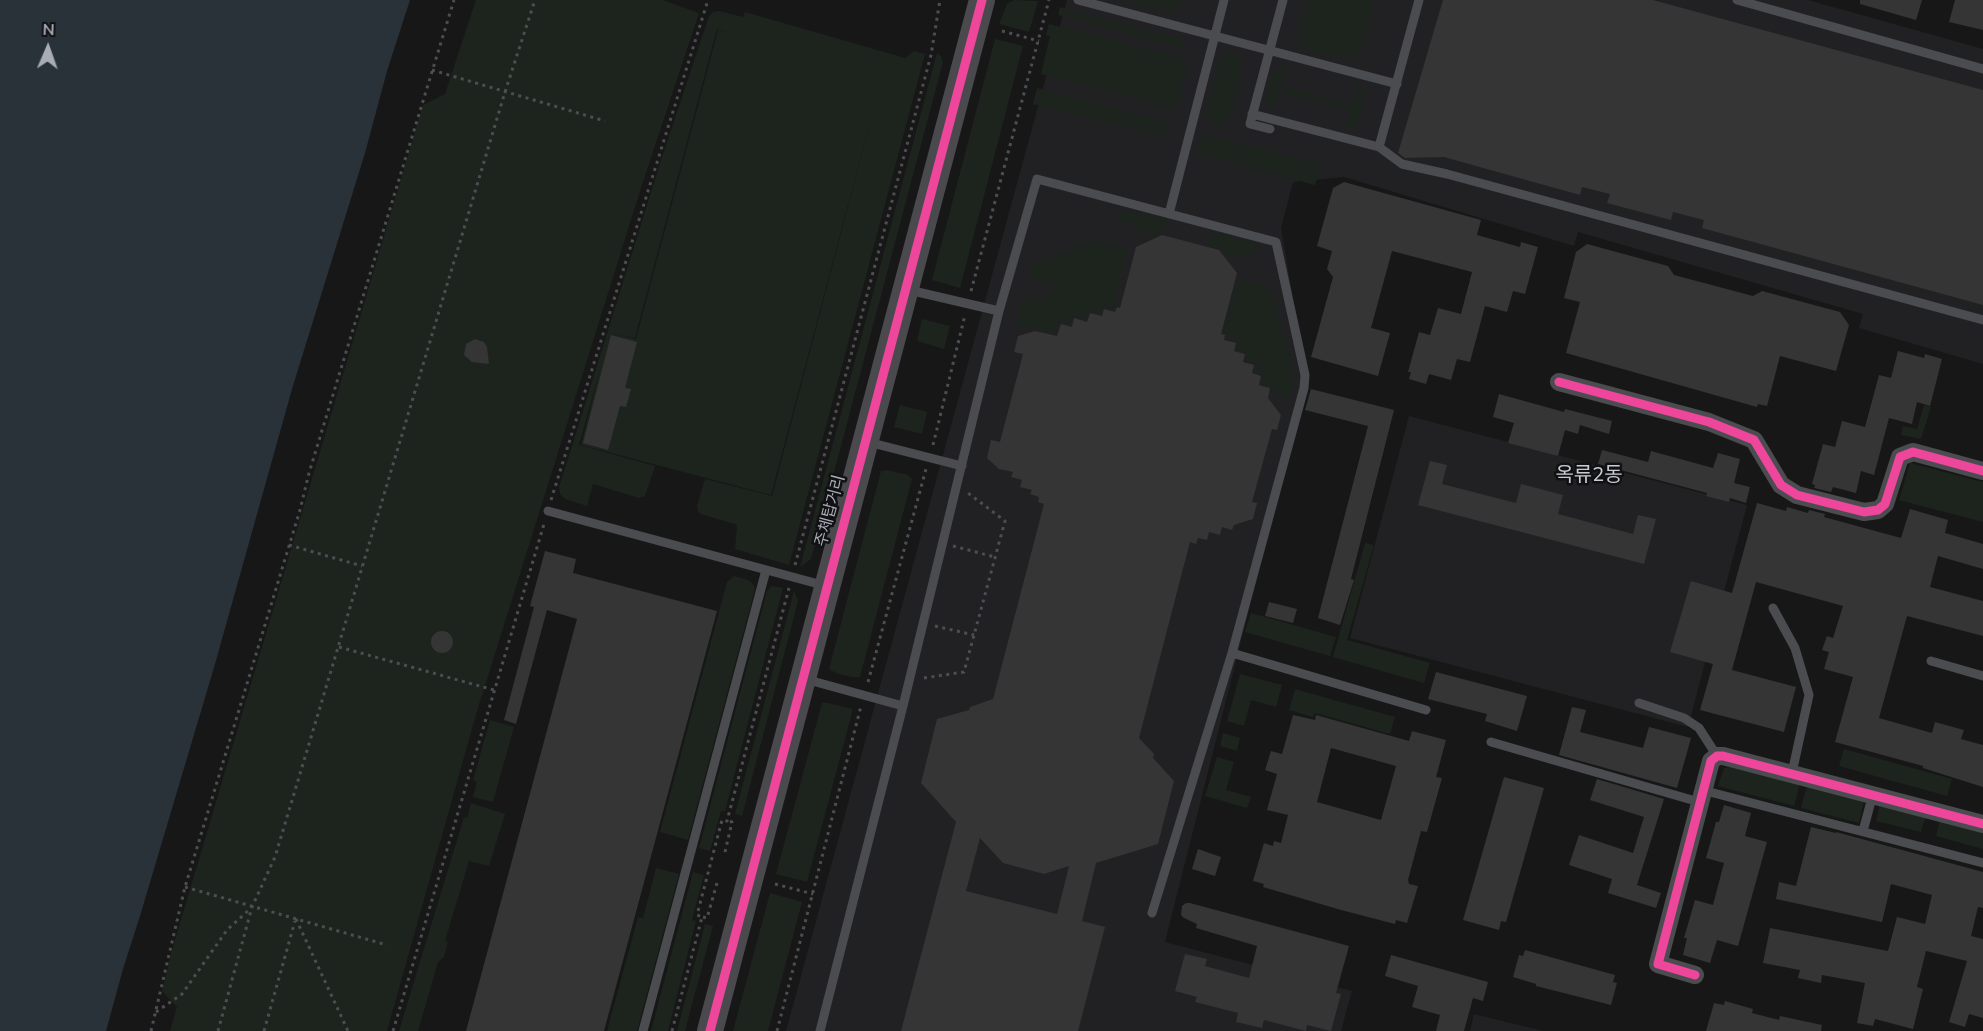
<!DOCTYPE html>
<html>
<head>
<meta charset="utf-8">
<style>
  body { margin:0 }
  #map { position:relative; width:1983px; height:1031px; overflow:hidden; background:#171717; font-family:"Nunito Sans",sans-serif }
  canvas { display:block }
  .north { position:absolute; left:18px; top:18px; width:60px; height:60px; -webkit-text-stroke:4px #111113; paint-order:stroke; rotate:2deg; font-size:16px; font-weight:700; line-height:24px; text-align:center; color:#a8adb8 }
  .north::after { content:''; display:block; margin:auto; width:21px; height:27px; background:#a8adb8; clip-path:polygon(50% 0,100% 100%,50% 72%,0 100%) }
</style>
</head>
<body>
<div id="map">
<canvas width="1983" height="1031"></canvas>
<div class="north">N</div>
</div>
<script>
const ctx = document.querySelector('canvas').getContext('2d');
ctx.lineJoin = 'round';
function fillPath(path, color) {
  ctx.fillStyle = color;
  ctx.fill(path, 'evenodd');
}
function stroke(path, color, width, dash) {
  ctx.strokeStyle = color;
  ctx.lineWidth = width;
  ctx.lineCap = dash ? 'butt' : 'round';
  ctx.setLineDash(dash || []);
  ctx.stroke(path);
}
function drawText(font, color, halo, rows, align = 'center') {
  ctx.font = font + ' "Nunito Sans","Noto Sans KR",sans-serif';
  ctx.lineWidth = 5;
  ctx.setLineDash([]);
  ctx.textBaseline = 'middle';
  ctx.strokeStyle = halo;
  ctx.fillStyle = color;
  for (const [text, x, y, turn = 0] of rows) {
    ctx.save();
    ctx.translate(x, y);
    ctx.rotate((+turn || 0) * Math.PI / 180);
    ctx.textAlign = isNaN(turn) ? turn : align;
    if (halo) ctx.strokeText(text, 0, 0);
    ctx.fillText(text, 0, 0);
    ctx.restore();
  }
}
const built = new Path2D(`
  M1067 0H1808L1983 49V364L1859 328 1863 314 1578 232 1574 246 1344 177 1293 182 1281 228 1307 380 1165 942 1352 991 1341 1031H786Z
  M1409 416 1747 505 1688 727 1350 638Z
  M1474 1014 1543 1031H1470Z`);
const green = new Path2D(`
  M476 0H663L699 13 641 188 477 711 387 1031H170L177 1007 162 991 172 950 423 105 445 94Z
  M1014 0 1038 1 1029 32 999 24 1007 4Z
  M1126 0H1184C1172 20 1143 5 1126 0Z
  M1308 0H1372C1374 15 1364 46 1354 58 1342 61 1309 52 1301 43L1300 29Z
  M1060 7 1175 37 1181 41 1184 48 1058 15Z
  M719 11 743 17 745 12 905 58 914 51 925 54 789 565 735 549 737 525 701 514 698 511 697 506 705 479 772 496 883 73 771 495 581 445 601 366 579 445 655 466 645 496 639 498 593 484 587 506 565 499 560 494 559 487 572 446 661 160 709 16 713 12ZM717 29 730 33 718 30 636 339 611 333 635 338Z
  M1049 24 1189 60 1176 110 1041 74 1050 36 1046 35Z
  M995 39 1023 46 960 288 932 280Z
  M937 53 941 56 943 62 811 559 800 567Z
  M1231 53 1240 57C1244 66 1233 115 1226 122 1220 127 1214 125 1209 121 1205 112 1216 63 1222 56 1226 53 1227 54 1231 53Z
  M1281 67H1286L1281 86 1351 104 1357 86 1361 88 1365 95 1357 124 1354 128H1345L1350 110 1279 91 1274 109 1271 108 1266 100 1274 71Z
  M1037 88 1172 124 1162 135 1155 136 1033 104Z
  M1205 135 1321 165 1315 185 1200 155C1196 146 1197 140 1205 135Z
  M1120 211H1131L1167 220 1163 233C1149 238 1125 227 1119 214Z
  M1212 232 1255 243 1258 247 1257 252 1250 255H1225L1218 248 1209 246Z
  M1091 240 1128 250 1112 309 1103 307 1101 314 1088 311 1086 319 1072 316 1070 324 1059 321 1056 334 1017 324 1024 296 1047 301 1051 284 1030 279 1034 262 1057 255Z
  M1238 278 1267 286 1274 297 1293 370V380L1289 401 1279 394 1271 392 1272 387 1261 384 1263 375 1254 372 1256 364 1245 361 1247 353 1236 350 1238 342 1226 339 1227 335 1223 333Z
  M922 319 950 326 944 349 917 341Z
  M900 405 927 412 922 434 894 427Z
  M1924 405 1931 407 1921 439 1901 435 1903 426 1917 429Z
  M1910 463 1983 482V522L1899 500Z
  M887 470 908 475 912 479 860 677C851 678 836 674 829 669L881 471Z
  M1365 543 1374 545 1347 640 1430 663 1424 683 1333 657Z
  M734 576C744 579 753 579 755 589L688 840 660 832 727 582Z
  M772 586 783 588 725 811H721L710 851 699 848 767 591Z
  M794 591 798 600 797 605 742 816 735 814Z
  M1251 613 1336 637 1330 656 1245 632Z
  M1240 674 1282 685 1276 707 1251 700 1244 726 1227 721Z
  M1295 689 1395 717 1390 734 1315 713 1313 717 1289 710Z
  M822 703H828L853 709 807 882 776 874Z
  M490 720 514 727 493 802 473 797 477 782 473 780Z
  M1223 733 1240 738 1237 751 1220 746Z
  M1844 749 1952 779 1947 796 1839 766Z
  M1217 757 1234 762 1226 790 1251 797 1247 808 1205 796Z
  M1731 767 1800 784 1794 806 1718 786 1724 768Z
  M1807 786 1864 801 1859 823 1801 808Z
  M471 803 505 814 489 866 469 861 445 941 448 942 444 957 438 962 418 1031H399L464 817 467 818Z
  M1880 804 1926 816 1921 832 1876 821Z
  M1940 820 1983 831V849L1936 836Z
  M656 868 679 874 637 1031H607L638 917 643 918Z
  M693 872 704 875 692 920 696 921 668 1031H651Z
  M770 893 802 902 768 1031H733Z
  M705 924 713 926 685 1031H677Z`);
const water = new Path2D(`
  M0 0H410L387 71 365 153 292 389 215 664 140 916 123 969 106 1031H0Z`);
const building = new Path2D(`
  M1443 0H1653L1983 90V305L1702 228 1704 220 1673 212 1671 220 1607 203 1610 194 1582 187 1580 195 1444 157 1405 158 1398 153Z
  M1860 0H1922L1916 20 1860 4Z
  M1955 0H1983V30L1949 22Z
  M1344 182 1481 220 1477 235 1520 247 1521 242 1538 247 1525 294 1513 291 1507 312 1485 306 1470 362 1457 359 1451 380 1429 374 1426 384 1409 379 1411 372H1408L1419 332 1430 335 1438 308 1461 314 1472 272 1392 251 1371 328 1390 333 1378 376 1311 357 1333 277 1327 269 1332 251 1317 246 1333 188Z
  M1162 235 1219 250 1237 273 1221 334 1225 335 1224 340 1236 343 1234 351 1245 354 1243 362 1254 365 1252 373 1261 376 1259 385 1270 388 1268 398 1281 415 1277 430 1272 429 1252 502 1257 503 1253 519 1234 525 1232 530 1222 527 1220 535 1209 532 1207 540 1198 538 1196 544 1190 542 1139 738 1154 754 1153 758 1174 781 1158 844 1096 863 1082 921 1105 927 1078 1031H901L956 822 921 783 937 719 969 710 970 707 993 699 1044 504 1038 502 1039 497 1030 494 1032 490 1020 487 1022 480 1011 477 1013 472 999 469 987 458 991 440 1000 442 1023 354 1014 352 1018 336 1035 331 1057 336 1061 324 1072 327 1074 318 1087 322 1090 313 1102 316 1104 309 1115 312 1117 307 1120 308 1136 247ZM980 838 1003 863 1044 874 1069 866 1057 914 966 891Z
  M1587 244 1668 266 1674 275 1753 296 1762 291 1840 312 1849 325 1836 371 1780 356 1767 406 1758 404 1757 407 1566 353 1580 302 1564 298 1576 252Z
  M611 335 637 342 625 388 631 389 626 407 620 406 608 450 583 443Z
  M475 339 484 342 487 347 489 364 472 362 464 355 466 344Z
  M1898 351 1924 358 1925 354 1942 359 1930 406 1917 402 1912 424 1889 418 1874 475 1861 471 1856 493 1833 487 1831 492 1814 488 1815 485 1812 484 1823 444 1835 447 1842 421 1865 427 1879 375 1891 378Z
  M1311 389 1394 410 1351 579 1354 580 1340 625 1318 618 1368 426 1305 410Z
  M1499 394 1564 412 1565 409 1612 421 1609 434 1580 425 1578 434 1565 430 1558 456 1508 443 1514 423 1493 417Z
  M1602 450 1648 462 1651 451 1713 468 1718 453 1740 459 1734 483 1750 487 1746 503 1730 498 1729 502 1706 496 1707 493 1598 464Z
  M1430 461 1447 465 1442 484 1516 503 1521 484 1563 495 1558 514 1633 534 1638 515 1656 519 1644 564 1418 505Z
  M1757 503 1786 511 1787 507 1808 513 1809 510 1825 514 1824 517 1901 538 1910 509 1948 520 1945 533 1983 544V569L1938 556 1930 587 1983 601V636L1907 616 1879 718 1932 733 1935 722 1964 730 1961 739 1983 745V787L1923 768V766L1835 742 1853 677 1824 669 1829 652 1822 650 1827 636 1833 638 1843 606 1756 582 1732 670 1796 687 1784 732 1700 710 1713 664 1670 652 1691 581 1732 593Z
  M545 551 576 559 573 573 717 611 604 1031H466L577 619 547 610 516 724 504 720 534 607 530 606Z
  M1269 602 1297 609 1293 623 1265 616Z
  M431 642a11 11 0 1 1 22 0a11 11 0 1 1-22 0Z
  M1436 672 1527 696 1517 731 1485 721 1487 714 1428 699Z
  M1572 707 1586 710 1580 732 1643 748 1649 727 1691 738 1677 788 1559 755Z
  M1293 715 1315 720 1316 715 1409 741 1412 731 1446 740 1436 777 1442 778 1427 832 1421 831 1408 880 1409 884 1418 886 1407 923 1396 920 1395 924 1341 910 1263 887 1264 884 1253 881 1264 843 1273 846 1274 841 1281 843 1288 815 1267 810 1277 774 1265 770 1271 751 1282 754ZM1331 748 1396 766 1381 820 1317 802Z
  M1504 777 1544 788 1506 922 1501 921 1499 930 1463 920Z
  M1597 779 1664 799 1637 885 1661 893 1656 908 1608 893 1612 879 1569 865 1579 835 1633 853 1644 817 1590 800Z
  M1724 805 1751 813 1745 836 1767 842 1738 946 1717 940 1710 963 1683 955 1687 938H1684L1695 900 1713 905 1724 863 1706 858 1716 822H1719Z
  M1811 827 1836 833V832L1983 872V908L1978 907 1971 936 1983 939V1018L1969 1014 1965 1027 1949 1022 1967 961 1926 951 1917 987 1923 989 1913 1029 1875 1019 1873 1026 1857 1023 1865 983 1822 975 1821 983 1798 978 1800 970 1763 963 1770 928 1888 951 1897 917 1925 924 1932 895 1891 884 1882 922 1776 899 1779 882 1796 886Z
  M1198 849 1221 857 1215 876 1192 869Z
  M1186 903H1190L1349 946 1336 993 1341 994 1331 1031 1307 1025 1306 1031 1264 1020 1262 1028 1236 1022 1238 1013 1195 1002 1197 997 1175 991 1185 954 1207 959 1205 966 1249 978 1257 946 1196 928 1197 924 1184 918 1181 915 1182 906Z
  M1525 950 1615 975 1613 982 1617 983 1611 1005 1536 986V984L1513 977 1519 955 1523 956Z
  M1391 955 1488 982 1483 1001 1473 998 1464 1031H1436L1440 1015 1412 1007 1418 986 1385 976Z
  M1725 1001 1753 1009 1752 1013 1779 1020 1780 1016 1822 1025 1821 1031H1706L1714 1003 1724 1005Z`);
const path = new Path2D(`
  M1002 31 1039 41
  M432 70 605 121
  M971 291 1049 0
  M933 445 965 315
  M551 500 708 0
  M289 545 362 566
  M953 546 995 557
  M795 565 931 55 940 0
  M935 626 974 635
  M339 647 494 690
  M924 678 964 672 1005 521 968 493
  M868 682 926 469
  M725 852 732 822 727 821
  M775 884 813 894
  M185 887 387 945
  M703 917 707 918 717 883
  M296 919 348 1031
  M156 1012 182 994 227 930 251 908
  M151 1031 185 887 300 510 309 473 454 0
  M218 1031 252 907 275 857 505 92 535 0
  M264 1031 295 921
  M393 1031 544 524
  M672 1031 702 917 697 915 722 820 727 821 789 588
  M777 1031 861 706`);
const service = new Path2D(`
  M1078 0 1397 84
  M1737 0 1983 69
  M1252 114 1379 147 1402 164 1447 174 1983 320
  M1270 129 1250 124 1283 0
  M1379 147 1419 0
  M1169 214 1224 0
  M999 311 1037 179 1276 242 1305 375 1304 388 1232 653 1152 913
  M868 442 962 466
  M548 511 826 586
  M1773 608 1795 648 1809 695 1792 773
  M1232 653 1426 710
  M1931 661 1983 676
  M805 679 903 706 999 311 909 290
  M1639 703 1684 718 1699 728 1717 756
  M1491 742 1699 802
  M1702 790 1983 863
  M1863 831 1873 794
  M643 1031 766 570
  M820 1031 903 706`);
const minor = new Path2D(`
  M1559 382 1709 422 1754 440 1781 485 1797 495 1864 512 1878 510 1885 504 1900 457 1913 452 1983 471
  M1695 975 1658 964 1711 761 1717 756H1723L1983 824`);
const secondary = new Path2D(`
  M710 1031 982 0`);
const cycleway = new Path2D(`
  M1559 382 1709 422 1754 440 1781 485 1797 495 1864 512 1878 510 1885 504 1900 457 1913 452 1983 471
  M1695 975 1658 964 1711 761 1717 756H1723L1983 824
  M710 1031 982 0`);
const streetNames = [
  ["주체탑거리",831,511,-75]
];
const quarterNames = [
  ["옥류2동",1589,476]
];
fillPath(built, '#212123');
fillPath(green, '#1d241e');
fillPath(water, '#2a3239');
fillPath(building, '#353536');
stroke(path, '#4d4e52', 3, [3, 4.5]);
stroke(service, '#4b4c50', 9);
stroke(minor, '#4b4c50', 18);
stroke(secondary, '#4a4a4e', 26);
stroke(cycleway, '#ed469a', 9);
drawText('16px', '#a8adb8', '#111113', streetNames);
drawText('20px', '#c9ccd4', '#111113', quarterNames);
</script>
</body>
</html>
